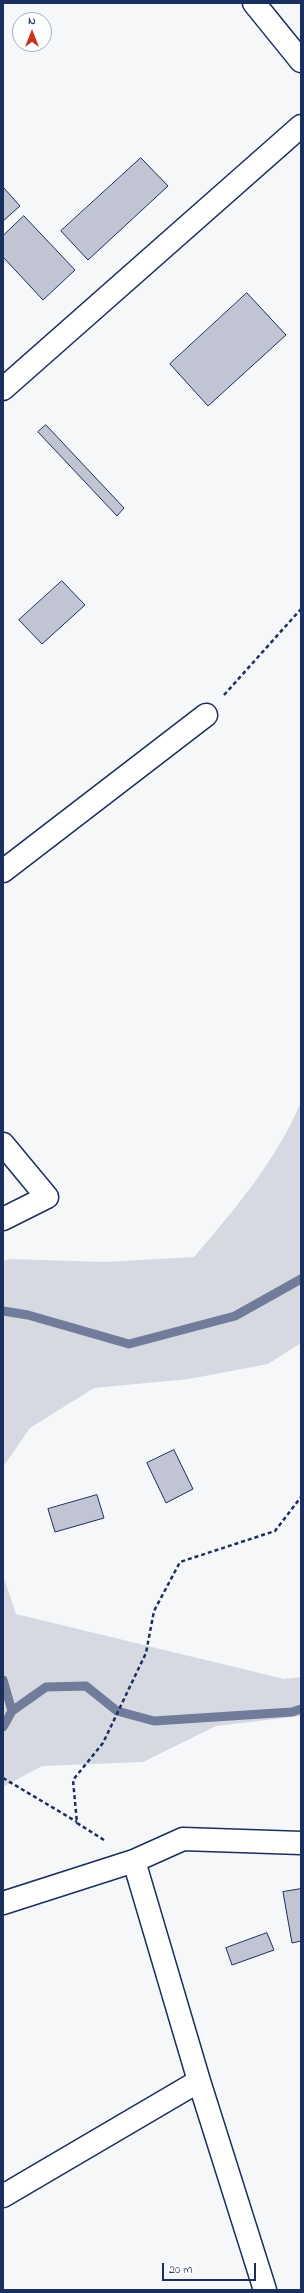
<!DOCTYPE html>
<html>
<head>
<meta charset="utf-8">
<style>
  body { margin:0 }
  #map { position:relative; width:304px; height:2293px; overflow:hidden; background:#f6f7f9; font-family:"Indie Flower",sans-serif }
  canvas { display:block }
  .frame { position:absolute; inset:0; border:4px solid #1b2f5e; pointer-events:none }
  .north { position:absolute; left:12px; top:12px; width:40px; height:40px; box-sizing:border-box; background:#fff; border:1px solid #a4acbf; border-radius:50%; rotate:0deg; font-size:11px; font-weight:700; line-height:16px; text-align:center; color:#1b2f5e }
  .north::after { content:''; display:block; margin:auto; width:14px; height:18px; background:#c8321e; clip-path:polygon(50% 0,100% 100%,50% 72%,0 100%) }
  .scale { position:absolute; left:162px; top:2263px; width:94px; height:18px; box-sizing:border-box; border:2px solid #1b2f5e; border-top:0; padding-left:5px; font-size:12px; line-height:14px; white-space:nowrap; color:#1b2f5e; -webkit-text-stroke:3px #fff; paint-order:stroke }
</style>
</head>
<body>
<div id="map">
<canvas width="304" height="2293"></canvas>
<div class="frame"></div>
<div class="north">N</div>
<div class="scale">20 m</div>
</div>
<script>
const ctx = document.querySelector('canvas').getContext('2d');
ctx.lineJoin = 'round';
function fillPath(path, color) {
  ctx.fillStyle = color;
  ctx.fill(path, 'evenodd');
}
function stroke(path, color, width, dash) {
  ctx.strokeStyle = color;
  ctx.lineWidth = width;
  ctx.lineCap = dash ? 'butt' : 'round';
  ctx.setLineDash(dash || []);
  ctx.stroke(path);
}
const green = new Path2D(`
  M301 1102V1343L268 1364 189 1379 94 1388 30 1428 3 1467V1261L9 1259 105 1262 194 1257C235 1209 276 1161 301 1102Z
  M3 1575 16 1614 284 1679 301 1677V1716L216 1726 143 1762 42 1766 3 1787Z`);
const stream = new Path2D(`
  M3 1311 28 1315 129 1344 235 1316 301 1279
  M3 1680 12 1711 3 1727
  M12 1711 46 1687 86 1686 117 1711 154 1721 292 1712 301 1709`);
const building = new Path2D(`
  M141 158 168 186 88 260 61 231Z
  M3 187 20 206 3 221Z
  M24 216 75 270 43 300 3 257V236Z
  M247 293 286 335 208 406 170 364Z
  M46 425 124 508 117 516 38 432Z
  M62 581 85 605 42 644 19 620Z
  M174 1450 193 1489 166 1503 147 1463Z
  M97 1495 104 1518 55 1532 48 1509Z
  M301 1889V1941L292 1943 283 1892Z
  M267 1933 274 1950 232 1965 226 1948Z`);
const path = new Path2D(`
  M224 695 301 609
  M3 1778 77 1822
  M104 1840 77 1823 73 1780 103 1743 146 1653 154 1611 180 1562 275 1531 301 1497`);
const minor = new Path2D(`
  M254 3 301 61
  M3 389 301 126
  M3 871 206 715
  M3 1144 47 1197 3 1219
  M134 1861 199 2081 265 2290
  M3 1903 134 1861 183 1839 301 1843
  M3 2196 199 2081`);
fillPath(green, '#d6d9e2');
stroke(stream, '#707c99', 9);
fillPath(building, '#c0c4d3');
stroke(building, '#1b2f5e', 1);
stroke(minor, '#1b2f5e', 25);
stroke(path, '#1b2f5e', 2.5, [4, 3]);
stroke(minor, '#fff', 22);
</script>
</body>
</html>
